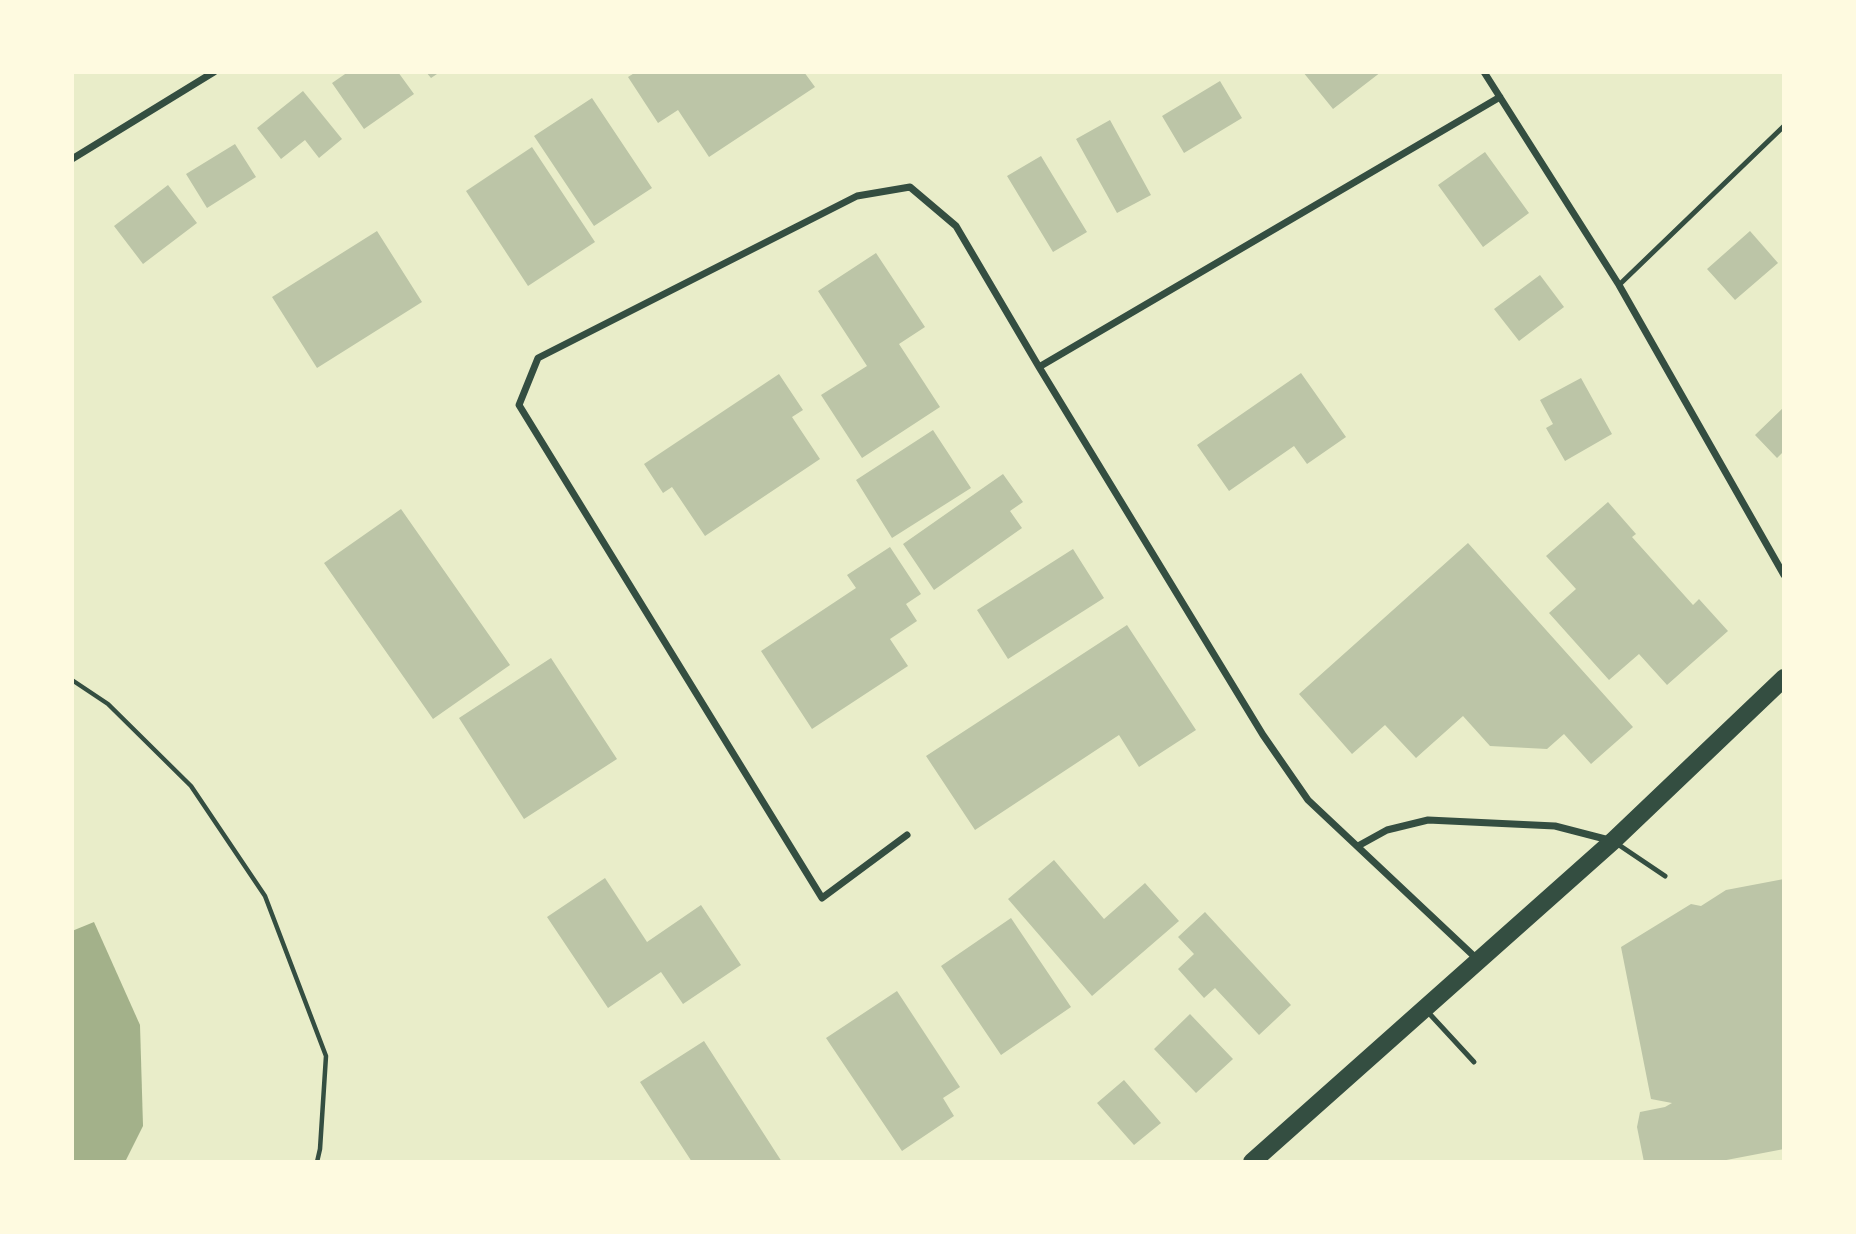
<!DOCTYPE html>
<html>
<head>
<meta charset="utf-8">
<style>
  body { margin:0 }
  #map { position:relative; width:1856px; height:1234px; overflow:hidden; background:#e9edc9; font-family:Literata,serif }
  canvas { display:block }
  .frame { position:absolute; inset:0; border:74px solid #fefae0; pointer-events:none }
</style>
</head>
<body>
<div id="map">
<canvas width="1856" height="1234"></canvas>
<div class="frame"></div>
</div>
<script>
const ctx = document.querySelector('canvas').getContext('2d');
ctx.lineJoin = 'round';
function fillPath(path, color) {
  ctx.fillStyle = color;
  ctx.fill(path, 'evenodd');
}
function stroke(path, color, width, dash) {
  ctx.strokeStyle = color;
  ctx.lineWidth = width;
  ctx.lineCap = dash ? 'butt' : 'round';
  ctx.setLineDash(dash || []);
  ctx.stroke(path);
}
const water = new Path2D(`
  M94 922 140 1025 143 1126 125 1162H72V931Z`);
const building = new Path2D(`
  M348 72H398L414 94 364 129 332 83Z
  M426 72H440L431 78Z
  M636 72H804L815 87 709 157 678 110 658 123 628 77Z
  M1303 72H1381L1333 109Z
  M1220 81 1242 118 1184 153 1162 116Z
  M303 91 342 139 319 158 305 140 281 159 257 128Z
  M592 98 652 188 594 226 534 136Z
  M1110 120 1151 195 1117 213 1076 139Z
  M235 144 256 177 207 208 186 174Z
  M532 147 595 242 528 286 466 191Z
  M1485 152 1529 213 1483 247 1438 185Z
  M1041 156 1087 232 1053 252 1007 176Z
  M168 185 197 223 143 264 114 226Z
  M377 231 422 302 317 368 272 297Z
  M1750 231 1778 263 1735 300 1707 269Z
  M876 253 925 327 899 344 940 407 862 458 821 395 867 366 818 291Z
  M1540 275 1564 307 1519 341 1494 309Z
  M1301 373 1346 437 1307 464 1294 446 1229 491 1197 445Z
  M779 374 803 410 792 417 820 459 705 536 672 487 663 493 644 464Z
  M1581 378 1612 434 1565 461 1546 428 1553 424 1540 400Z
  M1784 407V451L1777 458 1755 435Z
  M933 430 971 488 892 538 856 480Z
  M1003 474 1023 502 1010 511 1022 528 934 590 903 544Z
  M1608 502 1636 534 1632 537 1693 605 1699 599 1728 631 1667 685 1639 654 1609 680 1549 613 1576 589 1546 556Z
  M401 509 510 665 433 719 324 563Z
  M1468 543 1633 727 1591 764 1564 734 1547 749 1490 746 1463 716 1416 758 1385 725 1352 754 1299 694Z
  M890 547 921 594 906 604 917 621 890 639 908 666 812 729 761 651 856 588 847 575Z
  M1073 549 1104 598 1008 659 977 610Z
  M1127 625 1196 730 1139 767 1119 735 975 830 926 756Z
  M551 658 617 759 524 819 459 718Z
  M1054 860 1104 919 1145 883 1179 921 1092 996 1008 899Z
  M605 878 647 942 701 905 741 965 683 1004 661 972 608 1008 547 917Z
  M1784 879V1149L1716 1162H1644L1637 1127 1640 1112 1665 1107 1672 1103 1651 1099 1621 947 1691 904 1701 906 1726 890Z
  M1205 912 1291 1005 1259 1035 1215 988 1204 998 1178 969 1194 954 1178 937Z
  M1011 918 1071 1007 1001 1055 941 966Z
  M897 991 960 1087 943 1098 954 1116 902 1151 826 1038Z
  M1190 1014 1233 1059 1196 1093 1154 1049Z
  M704 1041 782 1162H692L640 1082Z
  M1124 1080 1161 1123 1134 1145 1097 1103Z`);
const path = new Path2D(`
  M72 680 108 704 191 786 265 896 326 1056 320 1149 317 1162`);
const service = new Path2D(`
  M1619 285 1784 126
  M1616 843 1665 876
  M1426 1010 1474 1062`);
const minor = new Path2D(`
  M1484 72 1619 285 1784 575
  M72 159 214 72
  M1039 367 1500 97
  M907 835 822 898 519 405 538 358 857 196 910 187 956 226 1039 367 1263 735 1308 800 1477 959
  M1358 846 1387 830 1428 820 1555 826 1609 840`);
const primary = new Path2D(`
  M1252 1162 1613 841 1784 678`);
fillPath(water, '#a3b18a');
fillPath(building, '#bcc5a7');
stroke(path, '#344e41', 4.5);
stroke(service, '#344e41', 5);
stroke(minor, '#344e41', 7);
stroke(primary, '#344e41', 18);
</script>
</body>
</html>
